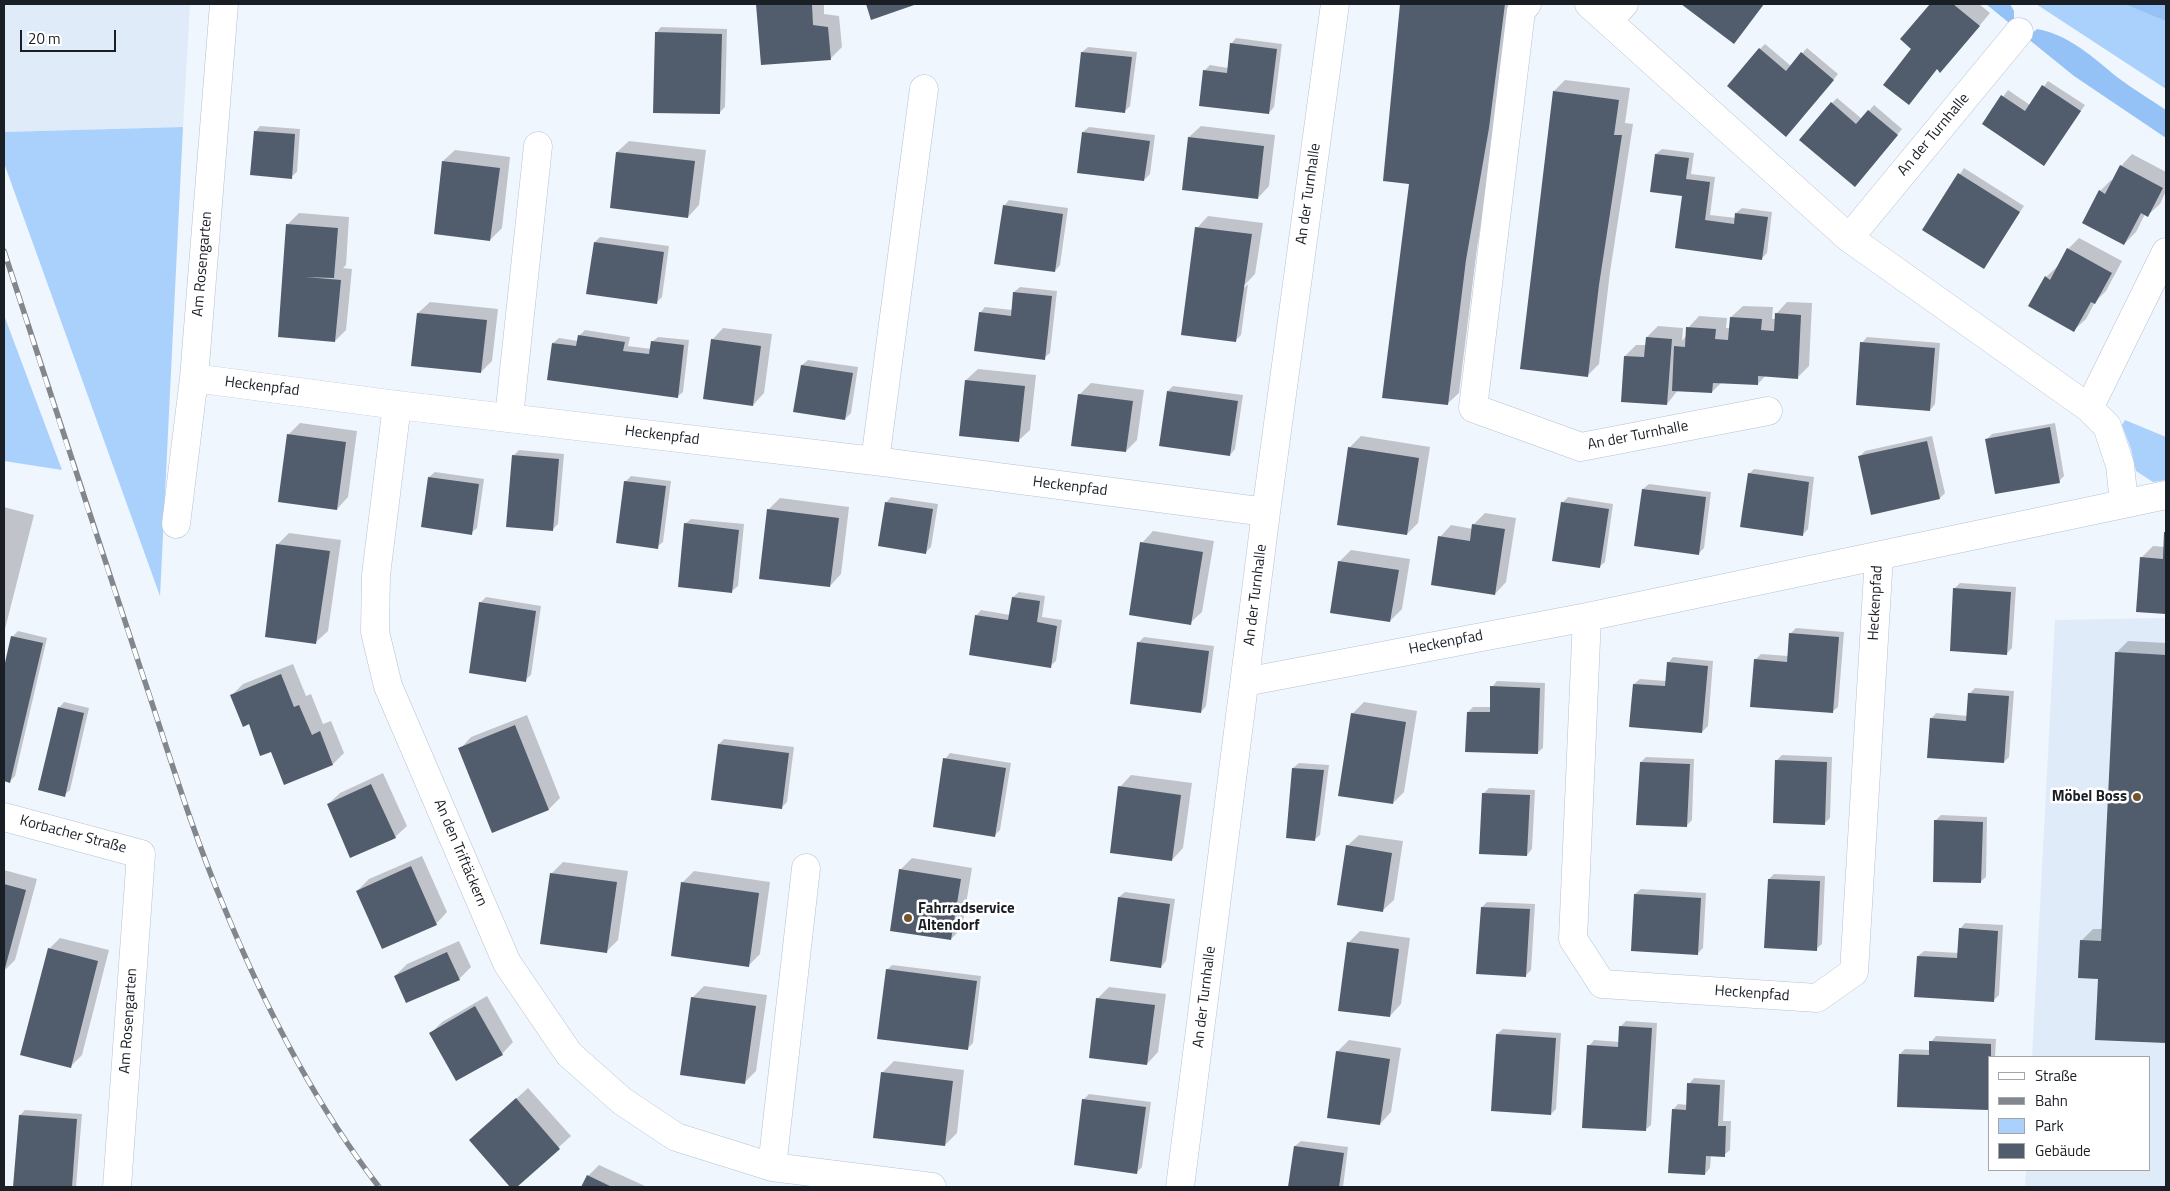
<!DOCTYPE html>
<html>
<head>
<meta charset="utf-8">
<style>
  body { margin:0 }
  #map { position:relative; width:2170px; height:1191px; overflow:hidden; background:#f0f6fd; font-family:"Titillium Web",sans-serif }
  canvas { display:block }
  .frame { position:absolute; inset:0; border:5px solid #1a1f25; pointer-events:none }
  .legend { position:absolute; left:1988px; top:1056px; width:162px; height:115px; box-sizing:border-box; background:#fff; border:1px solid #a3a5a8; margin:0; padding:6px 9px; list-style:none; font-size:15px; color:#1a1f25 }
  .legend li { display:flex; align-items:center; gap:10px; height:25px }
  .legend b { width:25px; border:1px solid #a3a5a8 }
  .scale { position:absolute; left:20px; top:30px; width:96px; height:22px; box-sizing:border-box; border:2px solid #1a1f25; border-top:0; padding-left:6px; font-size:15px; line-height:18px; white-space:nowrap; color:#1a1f25; -webkit-text-stroke:4px #fff; paint-order:stroke }
</style>
</head>
<body>
<div id="map">
<canvas width="2170" height="1191"></canvas>
<div class="frame"></div>
<ul class="legend">
<li><b style="height:6px;background:#fff"></b>Straße</li>
<li><b style="height:6px;background:#82878e"></b>Bahn</li>
<li><b style="height:14px;background:#aad0fc"></b>Park</li>
<li><b style="height:14px;background:#515d6c"></b>Gebäude</li>
</ul>
<div class="scale">20 m</div>
</div>
<script>
const ctx = document.querySelector('canvas').getContext('2d');
ctx.lineJoin = 'round';
function fillPath(path, color) {
  ctx.fillStyle = color;
  ctx.fill(path, 'evenodd');
}
function stroke(path, color, width, dash) {
  ctx.strokeStyle = color;
  ctx.lineWidth = width;
  ctx.lineCap = dash ? 'butt' : 'round';
  ctx.setLineDash(dash || []);
  ctx.stroke(path);
}
function drawText(font, color, halo, rows, align = 'center') {
  ctx.font = font + ' "Titillium Web",sans-serif';
  ctx.lineWidth = 5;
  ctx.setLineDash([]);
  ctx.textBaseline = 'middle';
  ctx.strokeStyle = halo;
  ctx.fillStyle = color;
  for (const [text, x, y, turn = 0] of rows) {
    ctx.save();
    ctx.translate(x, y);
    ctx.rotate((+turn || 0) * Math.PI / 180);
    ctx.textAlign = isNaN(turn) ? turn : align;
    if (halo) ctx.strokeText(text, 0, 0);
    ctx.fillText(text, 0, 0);
    ctx.restore();
  }
}
const built = new Path2D(`
  M4 4H190L183 127 4 132Z
  M2166 618V1187H2025L2026 1170H2149V1057H2032L2055 620Z`);
const green = new Path2D(`
  M2036 4H2166V89Z
  M183 127 160 596 4 163V132Z
  M4 315 62 470 4 461Z
  M2125 420 2166 437V480L2153 482 2136 471 2131 449 2122 425Z`);
const forest = new Path2D(`
  M1986 4H2010L2014 11V27Z
  M2124 4H2166V21L2125 4Z
  M2037 29C2068 34 2094 58 2117 77 2133 89 2150 99 2166 110V138L2074 76 2027 38Z`);
const shadow = new Path2D(`
  M758 4H824V14L839 16 842 47 830 59 762 64Z
  M1402 4H1519L1477 248 1459 393 1447 404 1411 183 1399 32Z
  M1683 4H1764L1734 42Z
  M1931 4H1979L1990 13 1951 60 1937 69 1914 98 1913 49 1902 39Z
  M661 27 727 29 725 107 719 113 656 33Z
  M1236 38 1282 44 1274 107 1269 113 1204 71 1210 65 1228 68 1231 44Z
  M1765 44 1791 66 1807 48 1838 74 1792 130 1760 49Z
  M1088 47 1137 52 1130 106 1125 111 1076 106 1082 52Z
  M1565 80 1630 88 1625 123 1633 124 1610 272 1599 364 1587 376 1554 91Z
  M2048 81 2085 105 2044 164 1983 124 2008 90 2030 105Z
  M1837 98 1862 119 1874 105 1902 129 1860 180 1832 103Z
  M260 126 300 129 297 172 291 177 255 132Z
  M1201 126 1275 135 1269 186 1258 198 1189 137Z
  M1089 127 1155 135 1150 174 1144 180 1083 132Z
  M629 141 706 150 699 205 688 217 611 207 617 152Z
  M1662 149 1694 153 1691 174 1715 177 1710 215 1736 218V213L1742 208 1772 212 1767 253 1761 259 1676 247 1683 195 1656 154Z
  M455 150 510 157 502 228 490 240 443 161Z
  M2132 154 2166 172V191L2160 204 2148 215 2145 214 2136 232 2124 244 2100 191 2111 180 2113 181 2121 166Z
  M1964 168 2024 206 1983 267 1924 229Z
  M1009 200 1068 208 1060 265 1055 271 1004 206Z
  M299 213 349 217 346 265 343 268 352 269 346 330 335 341 279 336 287 225Z
  M1208 216 1263 223 1255 274 1239 291 1240 292 1248 284 1241 335 1235 341 1197 228Z
  M600 237 669 246 662 297 657 302 595 242Z
  M2079 238 2122 261 2106 291 2095 302 2086 319 2074 330 2046 277 2058 266 2068 249Z
  M1020 287 1057 291 1050 353 1044 358 980 313 985 307 1012 310 1014 292Z
  M430 302 498 309 492 361 481 372 418 313Z
  M1787 302 1812 303 1809 366 1798 377 1766 375 1758 384 1722 382 1712 392 1678 390 1667 404 1625 356 1636 345H1646L1647 337 1658 326 1683 328 1682 341 1687 335 1688 328 1699 316 1727 318 1726 328H1730L1731 317 1743 306 1773 307 1772 319H1776V314Z
  M723 328 772 334 764 393 753 405 712 340Z
  M585 330 630 337 628 346 651 349 652 342 658 337 689 340 683 392 677 397 553 343 559 338 578 341 579 336Z
  M1867 337 1940 343 1935 404 1930 410 1862 343Z
  M808 360 858 367 851 413 845 419 802 365Z
  M978 369 1036 375 1030 430 1018 441 966 380Z
  M1091 383 1144 390 1137 440 1126 451 1079 395Z
  M1173 386 1243 395 1235 449 1230 455 1168 391Z
  M300 423 357 431 348 497 337 509 288 435Z
  M2055 423 2064 476 2059 481 1987 439 1992 434Z
  M1361 436 1430 447 1418 523 1407 534 1349 448Z
  M1932 436 1945 493 1940 498 1859 457 1865 451Z
  M519 450 564 454 558 524 552 530 513 456Z
  M1754 469 1814 477 1808 529 1802 535 1749 474Z
  M435 472 484 479 477 528 471 533 429 477Z
  M631 476 671 481 663 542 657 547 625 482Z
  M1649 484 1711 492 1704 548 1698 554 1636 545 1643 489Z
  M891 497 938 504 931 547 926 552 886 503Z
  M1568 497 1613 504 1605 562 1599 567 1562 503Z
  M780 498 849 507 841 574 830 586 768 510Z
  M4 507 34 515 4 633Z
  M1485 513 1516 518 1506 582 1495 594 1440 537 1451 525 1473 529V525Z
  M691 519 744 524 738 586 732 591 685 524Z
  M1153 531 1214 541 1202 612 1190 623 1142 543Z
  M2166 532V613L2138 611 2141 558 2153 546 2165 547Z
  M289 533 341 540 328 631 316 642 277 545Z
  M1351 550 1410 559 1402 609 1390 621 1339 562Z
  M1960 583 2016 587 2012 648 2006 654 1955 588Z
  M1019 592 1045 596 1042 617 1062 620 1056 661 1050 666 976 616 981 610 1010 615 1013 597Z
  M486 597 541 606 531 675 525 680 480 603Z
  M1796 628 1844 632 1838 707 1832 712 1755 660 1761 654 1788 656 1790 634Z
  M18 631 47 638 15 776 10 781 4 780V673L12 637Z
  M1144 637 1214 646 1206 706 1201 712 1138 643Z
  M2128 641 2166 643V1042L2097 1039 2100 978 2082 940 2093 929H2102L2116 653Z
  M1673 657 1713 661 1708 726 1702 732 1634 684 1640 679 1666 681 1668 663Z
  M293 664 306 696 311 694 323 724 331 721 344 753 333 764 272 750 232 695 243 684Z
  M1497 681 1545 683 1543 748 1537 753 1468 712 1473 707H1491L1492 687Z
  M1975 688 2014 691 2009 757 2004 762 1931 719 1936 713 1968 716 1969 694Z
  M64 702 89 708 70 790 64 795 59 708Z
  M1364 702 1417 711 1404 792 1393 803 1352 714Z
  M527 715 560 798 549 809 493 832 460 749 471 737Z
  M724 739 794 747 787 802 782 807 719 744Z
  M950 753 1011 763 1000 830 995 835 945 759Z
  M1782 755 1832 757 1830 818 1824 824 1777 760Z
  M1646 757 1694 759 1692 820 1686 826 1641 762Z
  M1299 763 1329 765 1320 835 1314 840 1293 768Z
  M383 773 407 826 395 837 328 804 340 793Z
  M1131 775 1192 783 1183 848 1172 860 1120 787Z
  M1489 788 1535 790 1532 849 1527 855 1483 794Z
  M1941 815 1987 817 1986 877 1980 882 1935 821Z
  M1359 835 1403 841 1394 900 1382 911 1347 846Z
  M422 856 447 912 436 924 357 891 369 879Z
  M912 858 972 868 962 928 951 939 900 870Z
  M563 862 628 871 618 940 606 952 552 873Z
  M4 870 37 879 15 960 4 971Z
  M694 871 770 882 760 954 748 966 682 883Z
  M1774 874 1825 876 1822 944 1816 949 1769 879Z
  M1641 889 1706 893 1703 948 1697 954 1635 894Z
  M1125 892 1175 899 1166 961 1161 967 1119 897Z
  M1487 902 1535 904 1531 970 1526 975 1482 907Z
  M1965 923 2003 925 1999 995 1993 1001 1918 956 1924 951 1959 953 1960 929Z
  M1360 931 1410 938 1401 1004 1390 1016 1348 943Z
  M60 938 109 950 82 1055 70 1067 49 949Z
  M459 941 471 967 459 979 395 976 407 964Z
  M892 965 981 976 973 1043 967 1049 887 970Z
  M704 986 767 995 756 1071 744 1083 692 998Z
  M1109 987 1166 994 1158 1052 1147 1064 1097 999Z
  M487 996 513 1042 502 1054 431 1033 442 1022Z
  M1626 1021 1657 1023 1651 1125 1645 1130 1589 1046 1594 1040 1620 1042 1621 1026Z
  M1503 1029 1561 1033 1556 1109 1551 1114 1497 1034Z
  M1936 1036 1996 1039 1995 1057H1989L1988 1109 1900 1054 1905 1049 1931 1050V1042Z
  M1349 1040 1401 1048 1391 1112 1380 1124 1337 1052Z
  M894 1061 964 1070 957 1133 945 1145 882 1073Z
  M1694 1078 1725 1080 1723 1121H1731L1730 1150 1724 1155H1711L1710 1168 1705 1174 1673 1110 1678 1104 1688 1105 1689 1084Z
  M528 1088 571 1136 515 1187H512L471 1140Z
  M1089 1094 1151 1102 1142 1167 1137 1172 1083 1100Z
  M25 1110 82 1114 76 1187H14L20 1115Z
  M1301 1141 1348 1147 1343 1187H1290L1295 1146Z
  M599 1165 645 1186 644 1187H583L588 1176Z`);
const building = new Path2D(`
  M756 4H812L813 25 828 27 831 60 761 65Z
  M866 4H917L871 20Z
  M1400 4H1505L1489 128 1466 260 1448 405 1382 398 1409 184 1383 181Z
  M1681 4H1764L1734 44Z
  M1930 4H1953L1980 26 1940 73 1937 69 1909 105 1883 85 1911 49 1900 39Z
  M655 32 722 34 720 114 653 113Z
  M1230 43 1277 49 1269 114 1199 106 1203 70 1227 73Z
  M1759 48 1786 71 1801 52 1834 80 1786 137 1727 86Z
  M1081 52 1132 57 1125 113 1075 107Z
  M2042 85 2081 111 2044 166 1982 124 2001 95 2025 111Z
  M1553 91 1619 100 1614 135H1622L1599 285 1588 377 1520 369Z
  M1831 102 1856 124 1868 110 1898 135 1855 187 1799 140Z
  M254 131 295 134 292 179 250 175Z
  M1082 132 1150 141 1144 181 1077 173Z
  M1188 137 1264 146 1258 199 1182 190Z
  M616 152 695 161 688 218 610 208Z
  M1655 154 1689 158 1686 179 1710 182 1705 220 1734 224 1735 213 1768 217 1762 260 1675 248 1682 196 1650 192Z
  M442 161 500 168 490 241 434 234Z
  M2120 165 2163 188 2148 217 2141 213 2124 245 2082 223 2099 190 2105 194Z
  M1958 173 2020 212 1984 269 1922 230Z
  M1003 205 1063 214 1055 272 994 264Z
  M286 224 338 228 334 278 305 277 341 280 335 342 278 337Z
  M1195 227 1252 234 1236 342 1181 335Z
  M594 242 664 252 657 304 586 294Z
  M2067 248 2112 273 2095 304 2091 302 2074 332 2028 306 2045 276 2050 280Z
  M1013 292 1052 296 1045 360 974 351 979 312 1011 316Z
  M417 313 487 320 481 373 411 366Z
  M1775 313 1801 315 1798 379 1758 376V385L1713 383 1712 393 1672 391 1674 346 1685 347 1686 327 1716 329 1715 339 1728 340 1730 317 1762 319 1761 330 1774 331Z
  M578 335 625 342 623 351 649 354 651 341 684 345 678 398 547 380 552 343 576 346Z
  M1646 337 1672 339 1667 405 1621 402 1624 356 1644 357Z
  M711 339 761 346 753 406 703 399Z
  M1860 342 1935 348 1930 411 1856 405Z
  M801 365 853 373 845 420 793 412Z
  M965 380 1025 386 1019 442 959 436Z
  M1167 391 1238 401 1230 456 1159 446Z
  M1078 394 1133 401 1126 452 1071 446Z
  M2050 427 2060 483 1995 494 1985 439Z
  M287 434 346 442 337 510 278 502Z
  M1927 441 1940 499 1871 515 1858 456Z
  M1348 447 1419 458 1407 535 1337 525Z
  M512 455 559 459 553 531 506 527Z
  M1748 473 1809 482 1803 536 1740 527Z
  M428 477 479 484 472 535 421 527Z
  M624 481 666 486 658 549 616 543Z
  M1642 489 1706 497 1699 555 1634 546Z
  M885 502 933 509 926 554 878 546Z
  M1561 502 1609 509 1600 568 1552 561Z
  M767 509 839 518 830 587 759 579Z
  M684 523 739 530 732 593 678 587Z
  M1472 524 1505 529 1495 595 1431 585 1438 536 1470 541Z
  M2164 532H2166V614L2136 612 2140 557 2163 559Z
  M1140 542 1203 552 1191 625 1129 615Z
  M276 544 330 551 316 644 265 637Z
  M1338 561 1399 570 1390 622 1330 613Z
  M1953 588 2011 592 2007 655 1950 651Z
  M1012 597 1040 601 1037 622 1057 626 1051 668 969 655 975 615 1008 620Z
  M479 602 536 611 526 682 469 673Z
  M1789 633 1839 637 1833 713 1750 707 1754 659 1787 662Z
  M11 636 43 643 10 783 4 781V667Z
  M1137 642 1209 651 1201 713 1130 704Z
  M2115 652 2166 655V1043L2095 1040 2098 979 2078 978 2080 940 2101 941Z
  M1667 662 1708 666 1702 733 1629 727 1633 684 1665 686Z
  M281 674 294 707 299 705 312 735 320 731 333 765 284 785 271 752 260 756 249 724 243 727 230 695Z
  M1490 686 1540 688 1538 754 1465 752 1467 712H1490Z
  M1968 693 2009 696 2004 763 1927 758 1930 718 1966 721Z
  M58 707 84 713 65 797 38 790Z
  M1351 713 1406 722 1393 804 1338 796Z
  M515 725 549 810 492 833 458 748Z
  M718 744 789 753 782 809 711 800Z
  M943 758 1006 768 995 837 933 827Z
  M1775 760 1827 762 1825 825 1773 823Z
  M1640 762 1690 764 1687 827 1636 825Z
  M1292 768 1324 770 1315 841 1286 838Z
  M371 784 396 838 350 858 327 804Z
  M1118 786 1181 795 1172 861 1110 853Z
  M1482 793 1530 795 1527 856 1479 854Z
  M1934 820 1983 822 1981 883 1933 882Z
  M1346 845 1392 853 1383 912 1337 905Z
  M411 866 437 925 382 949 356 891Z
  M899 869 961 879 951 940 890 931Z
  M550 873 617 882 607 953 540 944Z
  M1768 879 1820 881 1817 951 1764 948Z
  M681 882 759 893 749 967 671 956Z
  M4 884 26 890 4 972Z
  M1634 894 1701 898 1698 955 1631 951Z
  M1118 897 1170 904 1161 968 1110 961Z
  M1481 907 1530 909 1526 977 1476 974Z
  M1959 928 1998 931 1994 1002 1914 997 1917 956 1957 958Z
  M1347 942 1399 949 1390 1017 1338 1011Z
  M48 948 98 961 71 1068 20 1055Z
  M447 952 460 980 406 1003 394 976Z
  M886 969 977 981 968 1050 877 1039Z
  M691 997 756 1006 745 1084 680 1075Z
  M1096 998 1155 1005 1147 1065 1089 1058Z
  M475 1006 503 1055 456 1081 429 1033Z
  M1619 1026 1652 1028 1646 1131 1582 1128 1587 1045 1618 1047Z
  M1496 1034 1556 1038 1551 1115 1491 1111Z
  M1929 1041 1991 1044V1057H1989L1988 1110 1897 1107 1899 1054 1929 1055Z
  M1336 1051 1390 1059 1380 1125 1327 1118Z
  M881 1072 953 1081 945 1146 873 1138Z
  M1687 1083 1720 1085 1718 1126H1726L1725 1157 1706 1156 1705 1175 1668 1173 1672 1109 1686 1110Z
  M516 1098 560 1149 517 1187H510L469 1140Z
  M1082 1099 1146 1107 1137 1174 1074 1165Z
  M19 1115 77 1119 72 1187H13Z
  M1294 1146 1344 1153 1339 1187H1288Z
  M587 1175 612 1187H581Z`);
const street = new Path2D(`
  M1527 4 1521 11 1473 408 1581 447 1768 411
  M1589 4 1849 238 2089 408 2107 426 2120 465 2124 503
  M1608 21 1624 4
  M1849 238 2019 32
  M194 378 397 405 875 461 1266 512
  M397 405 376 575 375 632 388 686 507 963 569 1054 622 1101 676 1137 772 1167 932 1187
  M2089 408 2166 252
  M509 417 538 146
  M875 461 924 89
  M176 524 194 378 224 4
  M1587 617 1573 939 1602 984 1817 998 1854 972 1879 556
  M1245 682 1587 617 2166 495
  M4 817 141 854 117 1187
  M772 1167 806 868
  M1180 1187 1266 512 1335 4`);
const rail = new Path2D(`
  M4 251C49 390 94 529 140 667 167 747 191 829 224 907 264 1005 314 1103 379 1187`);
const markers = [
  [2137,797,5,"#74542a"],
  [908,918,5,"#74542a"]
];
const streetNames = [
  ["An der Turnhalle",1934,135,-50],
  ["An der Turnhalle",1309,194,-82],
  ["Am Rosengarten",203,264,-85],
  ["Heckenpfad",262,387,7],
  ["Heckenpfad",662,436,7],
  ["An der Turnhalle",1638,436,-11],
  ["Heckenpfad",1070,487,7],
  ["An der Turnhalle",1256,595,-83],
  ["Heckenpfad",1876,603,-87],
  ["Heckenpfad",1446,643,-11],
  ["Korbacher Straße",73,835,15],
  ["An den Triftäckern",460,853,67],
  ["Heckenpfad",1752,994,4],
  ["An der Turnhalle",1205,997,-83],
  ["Am Rosengarten",129,1021,-86]
];
const poiNames = [
  ["Möbel Boss",2127,797],
  ["Fahrradservice",918,909,"left"],
  ["Altendorf",918,926,"left"]
];
fillPath(built, '#dfebf9');
fillPath(green, '#aad0fc');
fillPath(forest, '#95c2f6');
fillPath(shadow, '#0003');
fillPath(building, '#515d6c');
stroke(street, '#b4c2d4', 29);
stroke(street, '#fff', 28);
stroke(rail, '#82878e', 5.5);
stroke(rail, '#fff', 4, [11]);
for (const [x, y, r, color] of markers) {
  const dot = new Path2D();
  dot.arc(x, y, r, 0, 2 * Math.PI);
  ctx.fillStyle = color;
  ctx.fill(dot);
  stroke(dot, '#fff', 2);
}
drawText('15px', '#1a1f25', '#fff', streetNames);
drawText('bold 15px', '#1a1f25', '#fff', poiNames, 'right');
</script>
</body>
</html>
